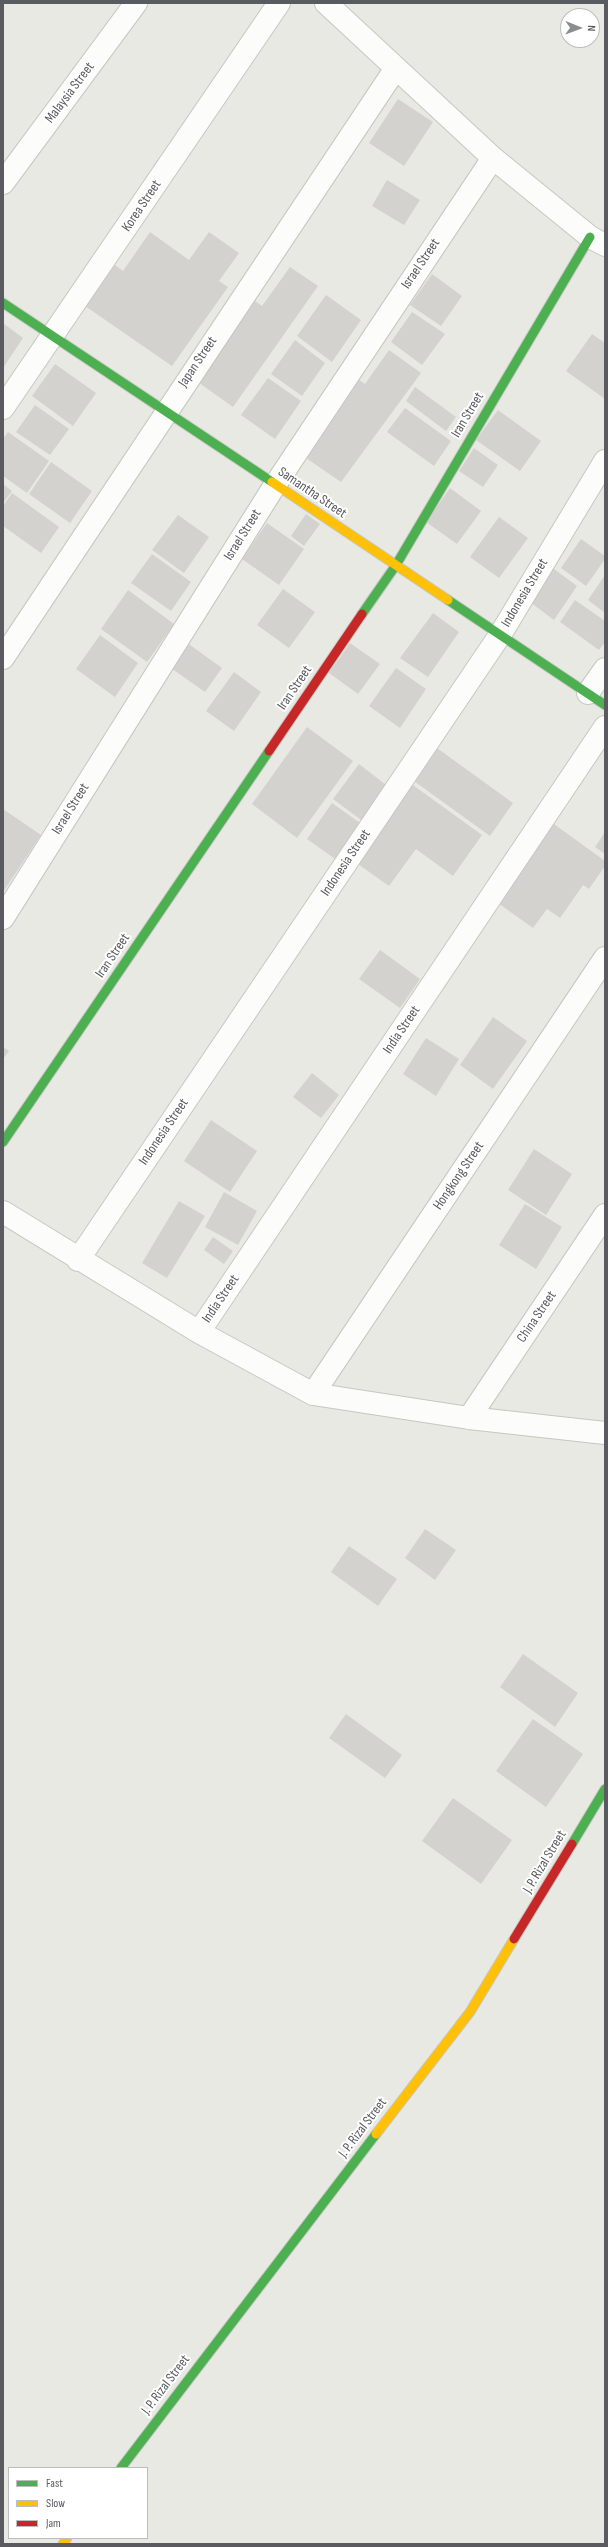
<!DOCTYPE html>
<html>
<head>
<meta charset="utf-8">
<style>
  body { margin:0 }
  #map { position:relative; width:608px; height:2547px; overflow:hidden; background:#e9e9e3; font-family:"Sofia Sans Condensed",sans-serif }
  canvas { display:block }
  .frame { position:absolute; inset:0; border:4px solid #5a5b61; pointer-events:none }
  .legend { position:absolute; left:8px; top:2467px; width:140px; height:72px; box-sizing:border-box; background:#fff; border:1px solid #bdbdc0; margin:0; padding:5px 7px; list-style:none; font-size:12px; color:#5a5b61 }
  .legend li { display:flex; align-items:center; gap:8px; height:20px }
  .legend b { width:20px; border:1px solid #bdbdc0 }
  .north { position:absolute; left:560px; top:8px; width:40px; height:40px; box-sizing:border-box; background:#fff; border:1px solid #bdbdc0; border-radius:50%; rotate:91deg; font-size:11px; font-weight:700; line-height:16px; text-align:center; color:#5a5b61 }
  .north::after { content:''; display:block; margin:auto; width:14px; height:18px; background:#8c8d8e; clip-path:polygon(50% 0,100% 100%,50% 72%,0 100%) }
</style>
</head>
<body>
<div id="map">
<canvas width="608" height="2547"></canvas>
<div class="frame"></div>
<ul class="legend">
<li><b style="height:5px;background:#4caf50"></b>Fast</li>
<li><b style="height:5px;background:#ffc107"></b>Slow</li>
<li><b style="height:5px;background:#c62828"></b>Jam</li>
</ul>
<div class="north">N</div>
</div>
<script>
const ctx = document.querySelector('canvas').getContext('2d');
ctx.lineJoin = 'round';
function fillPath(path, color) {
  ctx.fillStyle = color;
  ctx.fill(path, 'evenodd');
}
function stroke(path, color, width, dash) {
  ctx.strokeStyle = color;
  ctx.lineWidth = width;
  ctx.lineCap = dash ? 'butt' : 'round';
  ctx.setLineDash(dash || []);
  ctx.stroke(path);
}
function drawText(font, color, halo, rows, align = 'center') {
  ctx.font = font + ' "Sofia Sans Condensed",sans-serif';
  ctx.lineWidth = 4;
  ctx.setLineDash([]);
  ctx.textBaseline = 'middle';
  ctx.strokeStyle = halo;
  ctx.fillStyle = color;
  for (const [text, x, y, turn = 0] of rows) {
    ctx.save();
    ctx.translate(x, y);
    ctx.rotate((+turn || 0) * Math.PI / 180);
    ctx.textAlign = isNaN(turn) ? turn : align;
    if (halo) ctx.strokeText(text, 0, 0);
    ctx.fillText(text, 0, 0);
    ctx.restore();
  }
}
const building = new Path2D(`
  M398 99 433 122 404 166 369 143Z
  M387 180 420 200 404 225 372 206Z
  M150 232 189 260 209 232 239 253 219 281 228 287 172 366 85 306 115 265 123 271Z
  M290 267 318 286 233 407 195 380 252 299 262 306Z
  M432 274 462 296 441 326 410 305Z
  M326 295 361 320 332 362 297 336Z
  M412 312 445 334 422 365 391 342Z
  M3 323 23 338 3 368Z
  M592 334 605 343V399L566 371Z
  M295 340 325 363 302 396 271 374Z
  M389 350 421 373 341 482 303 456 358 379 365 384Z
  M55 364 96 393 73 426 32 396Z
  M268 378 301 401 275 439 241 415Z
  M415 387 456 417 446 431 406 401Z
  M35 405 69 429 50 455 16 432Z
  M405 408 451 441 434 466 387 432Z
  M498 410 541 441 520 471 476 440Z
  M8 432 49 461 27 493 3 476V439Z
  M474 448 498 465 483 487 459 471Z
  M51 462 92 491 70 523 29 494Z
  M3 484 12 491 3 503Z
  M450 488 481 511 457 544 426 522Z
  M12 493 59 527 41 553 3 526V506Z
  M306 514 320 524 304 546 291 536Z
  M178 515 209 537 184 573 152 550Z
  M499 517 528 538 499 578 470 557Z
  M267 523 304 549 279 585 242 559Z
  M581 539 605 556V559L586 586 561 568Z
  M152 554 191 582 171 611 131 583Z
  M550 566 577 586 554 620 526 599Z
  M605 575V613L588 600Z
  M283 589 315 612 289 648 257 625Z
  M128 590 174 624 147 662 101 629Z
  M575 600 605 621V642L599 650 560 622Z
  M433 613 459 632 428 677 400 658Z
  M100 635 138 663 115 697 76 669Z
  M186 642 222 668 205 692 168 666Z
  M350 643 380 664 358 694 329 673Z
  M396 668 426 689 400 728 369 706Z
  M234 672 261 692 234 731 206 711Z
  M307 727 353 761 297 838 252 804Z
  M430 743 513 803 490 836 407 776Z
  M359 764 390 788 364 822 333 799Z
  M406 780 482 835 453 876 416 849 389 886 355 862Z
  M332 803 363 825 338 861 307 839Z
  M3 809 41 835 3 892Z
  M547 819 605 861V866L589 889 583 885 560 918 547 909 533 928 491 898Z
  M605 832V854L595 847Z
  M380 950 420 979 400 1008 359 979Z
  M493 1017 527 1041 493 1089 460 1065Z
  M426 1038 459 1059 436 1096 403 1074Z
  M3 1047 9 1051 3 1059Z
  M312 1073 339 1095 321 1118 293 1097Z
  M211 1120 257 1151 230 1192 184 1161Z
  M534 1149 572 1174 546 1215 508 1190Z
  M224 1192 257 1211 238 1245 205 1227Z
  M179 1201 205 1216 167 1278 142 1263Z
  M525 1204 562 1227 536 1269 499 1245Z
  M213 1237 233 1251 224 1264 204 1250Z
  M425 1529 456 1550 435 1580 405 1558Z
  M349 1546 397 1579 378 1606 331 1572Z
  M523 1654 578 1693 555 1727 500 1687Z
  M346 1714 402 1755 385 1778 329 1738Z
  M533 1719 583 1754 546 1807 496 1771Z
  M453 1798 512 1840 481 1884 422 1841Z`);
const street = new Path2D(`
  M326 3 493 158 590 237 605 245
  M3 183 136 3
  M3 408 279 3
  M3 658 396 68
  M588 693 605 669
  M3 918 275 485 493 158
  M3 1212 199 1332 313 1394 469 1418 605 1433
  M78 1260 500 635 605 461
  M199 1332 605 727
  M313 1394 605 958
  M469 1418 605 1215`);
const fast = new Path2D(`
  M3 303 272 482
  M448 600 605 705
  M362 614 396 565 590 237
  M3 1142 269 751
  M572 1844 605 1789
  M121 2468 376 2134`);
const slow = new Path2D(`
  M272 482 448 600
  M376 2134 470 2012 514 1939
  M63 2544 67 2538`);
const jam = new Path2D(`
  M269 751 362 614
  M514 1939 572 1844`);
const streetNames = [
  ["Malaysia Street",70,93,-53],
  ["Korea Street",142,206,-56],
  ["Israel Street",421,264,-56],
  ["Japan Street",198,362,-56],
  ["Iran Street",468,415,-59],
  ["Samantha Street",312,493,34],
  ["Israel Street",243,535,-58],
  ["Indonesia Street",525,593,-59],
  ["Iran Street",295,688,-56],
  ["Israel Street",71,809,-58],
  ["Indonesia Street",346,863,-56],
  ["Iran Street",113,956,-56],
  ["India Street",402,1030,-56],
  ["Indonesia Street",164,1132,-56],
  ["Hongkong Street",459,1176,-56],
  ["India Street",221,1299,-56],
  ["China Street",537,1317,-56],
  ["J. P. Rizal Street",545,1862,-59],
  ["J. P. Rizal Street",363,2128,-53],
  ["J. P. Rizal Street",166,2385,-53]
];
fillPath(building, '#d3d2ce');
stroke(street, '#c6c6c4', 24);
stroke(fast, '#c6c6c5', 11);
stroke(slow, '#c6c6c5', 11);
stroke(jam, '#c6c6c5', 11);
stroke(street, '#fcfcfb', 22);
stroke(fast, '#4caf50', 9);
stroke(slow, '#ffc107', 9);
stroke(jam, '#c62828', 9);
drawText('14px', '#5a5b61', '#fff', streetNames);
</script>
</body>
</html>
